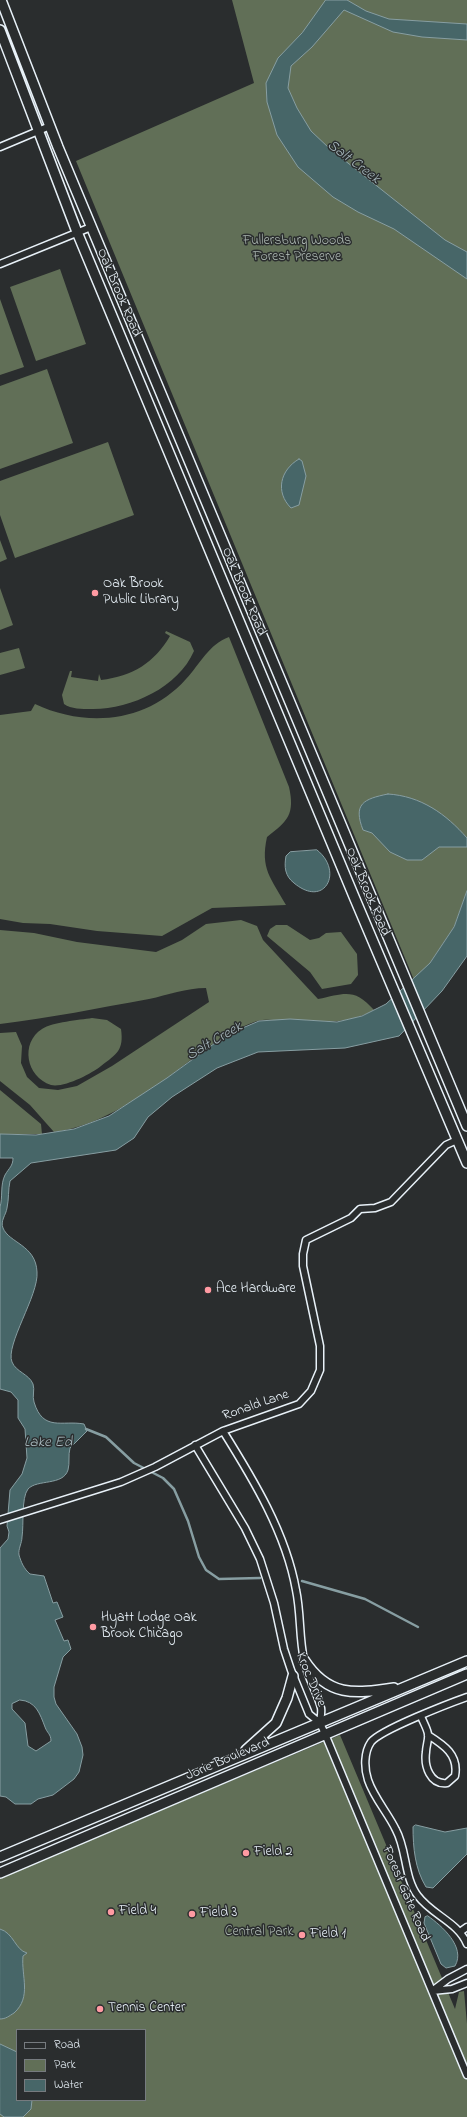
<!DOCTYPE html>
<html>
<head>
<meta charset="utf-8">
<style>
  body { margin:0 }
  #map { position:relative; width:467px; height:2117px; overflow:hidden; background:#2a2d2e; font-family:"Indie Flower",sans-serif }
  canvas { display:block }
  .legend { position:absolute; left:16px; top:2029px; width:130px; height:72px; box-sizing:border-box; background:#2a2d2e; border:1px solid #767b7f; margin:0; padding:5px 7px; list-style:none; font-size:12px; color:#e8f1f8 }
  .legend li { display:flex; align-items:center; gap:8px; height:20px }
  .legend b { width:20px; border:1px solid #767b7f }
</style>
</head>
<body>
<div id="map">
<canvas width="467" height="2117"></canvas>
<ul class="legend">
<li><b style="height:5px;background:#2a2d2e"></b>Road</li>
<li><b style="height:11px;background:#616f57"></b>Park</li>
<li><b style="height:11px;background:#476668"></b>Water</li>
</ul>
</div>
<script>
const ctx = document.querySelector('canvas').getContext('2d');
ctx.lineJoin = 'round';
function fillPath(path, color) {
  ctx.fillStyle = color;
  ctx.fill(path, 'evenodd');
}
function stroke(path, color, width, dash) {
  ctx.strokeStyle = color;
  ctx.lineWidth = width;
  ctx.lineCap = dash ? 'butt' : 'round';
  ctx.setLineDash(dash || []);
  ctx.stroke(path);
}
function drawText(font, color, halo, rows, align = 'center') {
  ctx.font = font + ' "Indie Flower",sans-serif';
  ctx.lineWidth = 3;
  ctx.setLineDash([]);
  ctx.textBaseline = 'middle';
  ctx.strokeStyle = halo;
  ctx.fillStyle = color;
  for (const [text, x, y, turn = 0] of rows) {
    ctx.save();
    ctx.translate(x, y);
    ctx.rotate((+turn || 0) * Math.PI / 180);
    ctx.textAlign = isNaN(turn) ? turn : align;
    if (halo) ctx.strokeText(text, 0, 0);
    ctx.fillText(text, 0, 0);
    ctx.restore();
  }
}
const green = new Path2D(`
  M232 0H467V891L454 927 430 963 414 980 76 161 254 83Z
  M60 269 86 344 36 361 10 287Z
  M0 299 24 367 0 375Z
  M47 369 73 443 0 469V386Z
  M108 442 134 515 15 558 0 515V481Z
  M0 540 7 559 0 562Z
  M0 588 13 625 0 630Z
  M166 631 190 642 194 651C178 688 129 710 91 709 82 709 71 709 64 704L62 695 70 671H72L71 677 98 681 99 674 101 680C133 676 154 663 170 636L165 633Z
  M229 637 289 787C295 814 288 821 267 837 260 869 271 878 286 905L212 908 162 936 97 931 50 924 23 923 0 919V715L31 711 35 704C86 728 147 723 186 679 200 664 209 644 229 637Z
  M19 648 25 668 0 675V653Z
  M241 920 257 926 263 940 318 999C345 993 355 988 374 1010 338 1029 315 1018 279 1020 272 1020 264 1019 257 1021 224 1032 198 1055 170 1076 134 1101 98 1126 54 1132L30 1105 0 1081V1033L16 1032 22 1046 21 1063 27 1077 39 1088 58 1090 77 1086 112 1066 209 1002 206 988C186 988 168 995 149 999 99 1008 50 1018 0 1024V930L34 933 77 942 156 952 182 940 206 924Z
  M276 925H287L310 940 319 938 326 933 341 932 357 954 358 975 351 984 322 989 310 972 267 936 270 929Z
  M92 1018 107 1020 121 1029C124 1050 117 1054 101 1066 91 1074 64 1088 51 1085 26 1077 20 1043 42 1029 53 1022 79 1020 92 1018Z
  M0 1090 41 1124 42 1134H0Z
  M340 1735 455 2009 459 1992 464 1991 467 2024V2117H0V1878ZM17 2030H145V2100H17Z`);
const water = new Path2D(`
  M326 0H347L366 11 389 19 467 24V40L422 37 393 32 344 10 312 47 291 66 288 88 297 108 311 131 329 148 445 240 467 252V279L394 229 358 212 333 197 298 167 277 135 267 102 266 83 278 58 302 33Z
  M299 459 302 461 306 476 299 505 291 508C275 492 280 470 299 459Z
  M388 794C421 796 446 814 467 838V847H439L422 860H407L390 852 372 833 363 830C353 804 363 799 388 794Z
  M317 850C344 871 325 909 294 883 285 876 284 867 286 856L290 852Z
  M467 891V956L442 991 399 1036 345 1048 258 1052 217 1068 172 1097 148 1117 134 1138 116 1150 31 1163 10 1181C8 1190 9 1199 7 1208 6 1215 0 1221 3 1228 9 1243 36 1245 37 1272 39 1295 5 1345 12 1362 16 1372 29 1374 33 1384 35 1390 32 1396 34 1402 43 1432 62 1420 84 1424L87 1431 70 1448C68 1455 70 1463 68 1470 63 1486 37 1479 28 1489 21 1498 24 1525 22 1537 22 1543 18 1549 19 1555 21 1562 24 1569 30 1574L44 1576 53 1603 57 1602 63 1617 55 1620 64 1641 68 1640 71 1649 63 1657 54 1687V1697L56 1704 77 1734 82 1747 83 1755 79 1772 74 1779 53 1795 38 1799 31 1804H15L6 1797 0 1796V1548L8 1539 9 1532 7 1526 10 1490 22 1474 27 1458 25 1429 18 1418V1400L11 1392 0 1389V1207C3 1197 0 1185 5 1175 9 1168 13 1166 13 1158H0V1134L36 1135 74 1129 109 1116 167 1078 226 1035 259 1021 290 1019 337 1022 362 1016 386 1004 430 963 454 927ZM20 1700C36 1701 40 1714 45 1727 47 1733 51 1734 51 1741L36 1751 28 1746 25 1723 12 1709V1704Z
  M416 1825 445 1832 467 1828V1854L433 1888 426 1887C415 1869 413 1848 413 1827Z
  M428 1916C442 1926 466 1947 455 1966L446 1968 441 1964 424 1923 425 1917Z
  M0 1929C14 1933 15 1950 27 1953L23 1956C21 1976 32 1997 14 2013 9 2016 6 2019 0 2019Z
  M0 2044 17 2052V2100H32L31 2109 23 2117H4L0 2114Z`);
const stream = new Path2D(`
  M86 1429 106 1437 134 1463 163 1478 174 1489 188 1521 199 1557 206 1570 219 1579 260 1578
  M302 1581 365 1599 418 1627`);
const minor = new Path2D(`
  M0 147 50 126
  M0 264 91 227
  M223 1431C253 1479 286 1533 296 1590 301 1613 299 1637 304 1660 307 1677 317 1692 321 1708 322 1713 320 1719 320 1723
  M195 1445 245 1528 260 1559 274 1603 284 1649 291 1670 309 1714 320 1723 325 1734 467 2075
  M0 1520 121 1482 155 1467 223 1431 299 1404 311 1391 320 1370V1346L303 1266V1254L306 1240 351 1218 360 1209 375 1208 391 1202 446 1145 457 1140
  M467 1697C450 1703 380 1730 371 1742 364 1752 364 1768 368 1780 374 1798 388 1813 396 1830 407 1850 404 1878 418 1896 432 1915 458 1922 467 1944
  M421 1716C423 1722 427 1728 428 1734 429 1739 426 1746 426 1752 424 1766 430 1785 447 1783L455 1776C459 1755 444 1745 428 1735
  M460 1932 467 1927
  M432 1991 448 1979 467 1969
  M432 1991 452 1989 467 1983`);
const secondary = new Path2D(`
  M1 0 58 147 467 1126
  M0 30 77 232 355 899 467 1163
  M304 1660C328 1697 354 1694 394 1688
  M246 1750 276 1723 287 1698 293 1676
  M0 1857 467 1661
  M0 1873 467 1674`);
const markers = [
  [95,593,4,"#ff9aa2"],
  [208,1290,4,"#ff9aa2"],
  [93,1627,4,"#ff9aa2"],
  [246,1853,4,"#ff9aa2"],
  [111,1912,4,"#ff9aa2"],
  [192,1914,4,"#ff9aa2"],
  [302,1935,4,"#ff9aa2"],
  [100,2009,4,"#ff9aa2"]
];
const parkNames = [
  ["Fullersburg Woods",297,242],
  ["Forest Preserve",297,258],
  ["Central Park",259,1933]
];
const streetNames = [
  ["Oak Brook Road",118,293,67],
  ["Oak Brook Road",243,592,67],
  ["Oak Brook Road",367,892,67],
  ["Ronald Lane",256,1406,-19],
  ["Kroc Drive",310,1680,67],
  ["Jorie Boulevard",228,1760,-23],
  ["Forest Gate Road",405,1894,67]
];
const poiNames = [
  ["Oak Brook",103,585],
  ["Public Library",103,601],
  ["Ace Hardware",216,1290],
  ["Hyatt Lodge Oak",101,1619],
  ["Brook Chicago",101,1635],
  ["Field 2",254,1853],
  ["Field 4",119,1912],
  ["Field 3",200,1914],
  ["Field 1",310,1935],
  ["Tennis Center",108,2009]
];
const waterNames = [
  ["Salt Creek",353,163,37],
  ["Salt Creek",215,1042,-30],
  ["Lake Ed",48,1444]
];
fillPath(green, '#616f57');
fillPath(water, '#476668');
stroke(water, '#879ea2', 1);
stroke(stream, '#879ea2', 2.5);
stroke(minor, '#e8f1f8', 9);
stroke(secondary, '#e8f1f8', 12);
stroke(minor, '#2a2d2e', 6);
stroke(secondary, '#2a2d2e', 9);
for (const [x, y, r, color] of markers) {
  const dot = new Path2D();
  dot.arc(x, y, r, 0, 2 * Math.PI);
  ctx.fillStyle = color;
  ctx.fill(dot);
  stroke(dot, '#2a2d2e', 1.5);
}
drawText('14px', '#abb6b0', '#2a2d2e', parkNames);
drawText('14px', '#e8f1f8', '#2a2d2e', streetNames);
drawText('14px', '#e8f1f8', '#2a2d2e', poiNames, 'left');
drawText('italic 15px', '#a8b9be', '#2a2d2e', waterNames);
</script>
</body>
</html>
